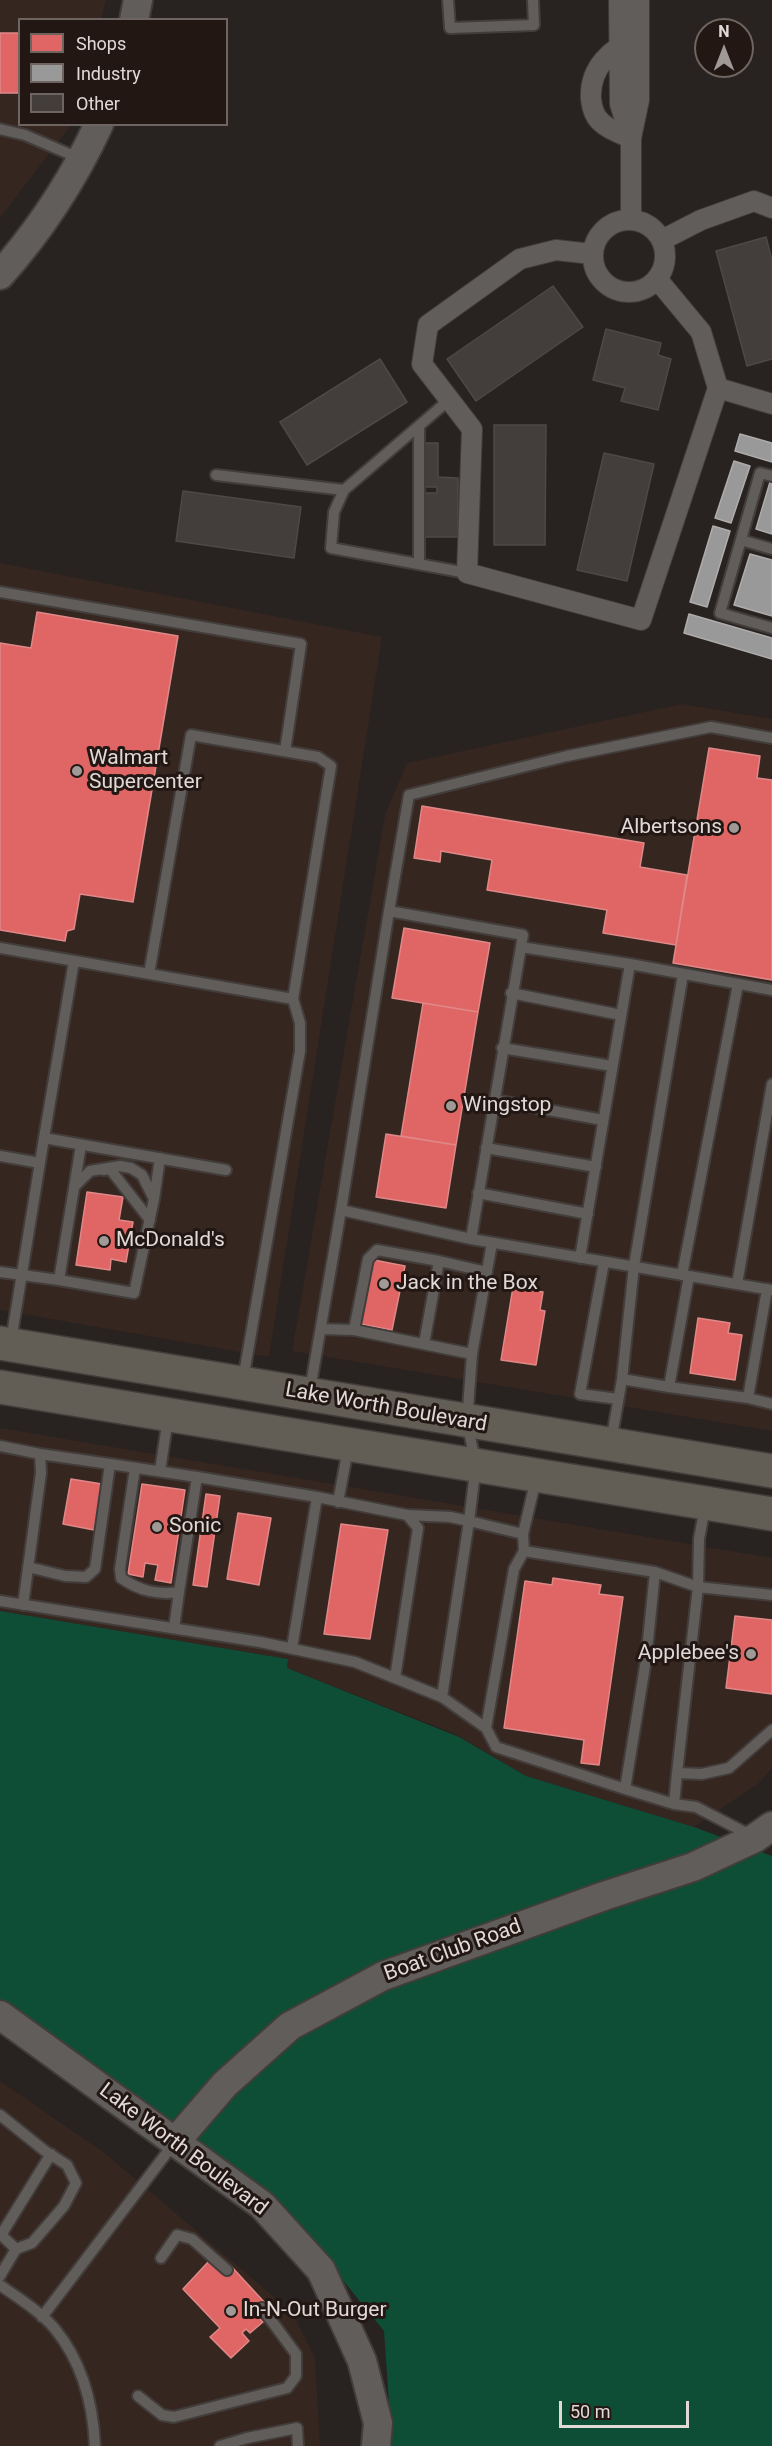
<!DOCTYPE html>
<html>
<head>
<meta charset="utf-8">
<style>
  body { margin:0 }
  #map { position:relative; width:772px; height:2446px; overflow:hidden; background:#282220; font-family:Roboto,sans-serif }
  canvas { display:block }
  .legend { position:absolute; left:18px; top:18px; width:210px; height:108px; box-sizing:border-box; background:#221713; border:2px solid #6e6561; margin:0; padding:8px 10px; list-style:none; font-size:18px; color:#e1d9d6 }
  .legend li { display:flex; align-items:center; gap:12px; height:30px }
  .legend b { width:30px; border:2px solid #6e6561 }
  .north { position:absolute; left:694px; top:18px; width:60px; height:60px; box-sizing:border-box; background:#221713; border:2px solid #6e6561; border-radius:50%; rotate:0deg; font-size:16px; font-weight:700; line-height:24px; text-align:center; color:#e1d9d6 }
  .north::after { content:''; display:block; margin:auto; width:21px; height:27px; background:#a09996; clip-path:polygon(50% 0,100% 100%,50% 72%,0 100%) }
  .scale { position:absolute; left:559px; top:2401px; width:130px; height:27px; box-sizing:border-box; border:3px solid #e1d9d6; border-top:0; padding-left:8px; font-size:18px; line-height:21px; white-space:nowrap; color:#e1d9d6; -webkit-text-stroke:4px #221713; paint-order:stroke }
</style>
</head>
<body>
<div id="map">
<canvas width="772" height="2446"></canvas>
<ul class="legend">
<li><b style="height:16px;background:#e06666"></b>Shops</li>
<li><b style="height:16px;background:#999"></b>Industry</li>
<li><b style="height:16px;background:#433d3b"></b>Other</li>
</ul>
<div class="north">N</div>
<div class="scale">50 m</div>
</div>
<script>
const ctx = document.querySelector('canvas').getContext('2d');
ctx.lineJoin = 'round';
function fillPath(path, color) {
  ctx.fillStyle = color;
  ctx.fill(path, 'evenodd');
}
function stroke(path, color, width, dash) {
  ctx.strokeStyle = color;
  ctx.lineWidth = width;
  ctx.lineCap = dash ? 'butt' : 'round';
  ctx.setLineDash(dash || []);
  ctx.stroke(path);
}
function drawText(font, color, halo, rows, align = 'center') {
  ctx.font = font + ' Roboto,sans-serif';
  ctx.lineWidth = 6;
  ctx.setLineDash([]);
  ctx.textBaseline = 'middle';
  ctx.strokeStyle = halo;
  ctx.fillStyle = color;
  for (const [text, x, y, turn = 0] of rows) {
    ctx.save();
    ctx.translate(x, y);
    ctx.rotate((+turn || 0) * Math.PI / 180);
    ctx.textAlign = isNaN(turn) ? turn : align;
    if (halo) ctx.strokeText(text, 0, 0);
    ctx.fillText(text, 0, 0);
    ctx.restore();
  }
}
const built = new Path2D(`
  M0 0H106L101 19 20 20V124L71 125 0 218Z
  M0 563 382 637 269 1357 0 1310Z
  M682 704 772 719V1431L292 1351 385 815 407 763Z
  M0 1428 772 1558V1768L759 1783 694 1827 526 1776 455 1734 287 1668 288 1659 0 1611Z
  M0 2081 106 2154 292 2312 315 2358 320 2446H0Z`);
const green = new Path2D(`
  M0 1611 288 1659 287 1668 459 1737 526 1776 694 1827 772 1856V2446H392L384 2331 280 2203 0 2014Z`);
const shops = new Path2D(`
  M0 33H20V93H0Z
  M37 612 178 636 133 902 80 894 74 929 67 931 65 941 0 930V643L31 648Z
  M709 748 760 756 757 778 772 780V980L673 963Z
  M422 806 644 843 640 867 687 875 676 945 603 933 607 910 487 890 492 860 441 851 440 862 414 858Z
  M404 928 490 943 478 1012 392 998Z
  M423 1003 478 1012 456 1145 401 1136Z
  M386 1134 456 1145 446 1208 376 1197Z
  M87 1192 123 1197 119 1220 133 1222 126 1262 111 1259 110 1270 76 1265Z
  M374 1260 405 1266 392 1330 361 1324Z
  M513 1287 543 1292 540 1310 545 1311 536 1365 501 1360Z
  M698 1318 730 1323 728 1333 742 1335 735 1380 690 1373Z
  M71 1479 102 1484 94 1530 63 1524Z
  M142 1484 185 1490 171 1583 155 1580 158 1565 145 1563 143 1577 128 1574Z
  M206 1494 220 1496 207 1587 193 1585Z
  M238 1513 271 1518 259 1585 227 1579Z
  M341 1524 388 1530 370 1639 324 1634Z
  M553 1578 601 1585 599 1594 623 1597 599 1765 581 1763 584 1740 504 1728 525 1581 552 1585Z
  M735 1616 772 1620V1694L726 1688Z
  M209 2261 221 2268 223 2274 231 2266 266 2304 255 2314 263 2322 250 2333 246 2329 242 2333 249 2341 231 2358 210 2337 220 2328 183 2289Z`);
const industry = new Path2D(`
  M740 434 772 443V462L735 451Z
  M734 461 750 466 731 523 715 518Z
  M770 482 772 483V534L756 529Z
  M713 526 730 531 707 607 690 602Z
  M750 554 772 560V616L734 605Z
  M689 614 772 638V659L684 633Z`);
const building = new Path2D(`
  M766 237 772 260V359L747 366 716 251Z
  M553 286 583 327 476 401 447 359Z
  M606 329 661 343 658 355 671 359 658 410 621 401 625 388 593 380Z
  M380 359 407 402 307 465 280 422Z
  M494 425H546L545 545H494Z
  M425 443H438V477L458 478V537H424L425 493H437V487H424Z
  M604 453 654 464 627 581 577 570Z
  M183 491 301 507 294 558 176 541Z`);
const lane = new Path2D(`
  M448 0 450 28 534 25 533 0
  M0 129 25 135 81 159
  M449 400 344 490 334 512 331 548 467 573
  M216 475 344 490
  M772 476 760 473 720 613 772 628
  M741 540 772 549
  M419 564V426
  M0 592 301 644 285 751
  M389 911 409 795 567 756 711 727 772 738
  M0 948 293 999
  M149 974 191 735 318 757 331 766 293 999 300 1023V1051L243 1380
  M772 990 630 964 521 947 471 1239 772 1290
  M511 993 621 1015
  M502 1048 612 1066
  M494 1100 603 1120
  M44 1138 74 961
  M486 1148 596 1167
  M0 1156 40 1163
  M103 1170 110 1169 150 1220
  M74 1187 90 1171 120 1166 131 1168 142 1175 154 1199
  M478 1193 588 1214
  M471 1239 341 1210 389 911 523 935 521 947
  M492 1243 472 1354 467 1422 476 1465 469 1521 523 1534 524 1551
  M580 1258 630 964
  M439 1261 487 1272
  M604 1262 580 1394 618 1399
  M0 1272 59 1280 134 1293 154 1199 160 1158
  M682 1275 738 984
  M689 1276 669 1387 748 1398 767 1289
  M59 1280 81 1145
  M737 1284 772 1084
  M321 1329 354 1330
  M11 1341 44 1138 226 1170
  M424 1344 439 1261 377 1250 368 1259 354 1330 472 1354
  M622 1379 669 1387
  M310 1390 341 1210
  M748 1398 772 1404
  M611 1442 622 1379 634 1266 683 974
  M0 1446 40 1454 41 1473 23 1605
  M110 1464 197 1477 179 1592C157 1595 140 1591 121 1578L120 1569 135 1468
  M160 1471 168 1418
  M197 1477 317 1497 292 1648
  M317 1497 407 1515 418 1528 395 1678
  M338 1502 348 1449
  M407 1515 450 1517 469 1521 442 1697
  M523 1534 536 1479
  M28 1567 65 1576 86 1577 95 1569 110 1464 40 1454
  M655 1572 698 1587 699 1539 705 1507
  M0 1601 260 1642 355 1662 442 1697 486 1728
  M174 1628 179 1592
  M677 1773 698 1587 772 1595
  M625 1789 496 1747 486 1728 514 1569 524 1551 655 1572 646 1660 625 1789 674 1804
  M752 1836 696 1807 674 1804 677 1773 702 1774 729 1768 772 1730
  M0 2115 45 2151 67 2165 76 2183 64 2206 32 2243 16 2249
  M0 2234 16 2249 0 2276
  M1 2235 51 2154
  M161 2258 177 2235 192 2239 227 2270
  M0 2285C18 2298 40 2311 55 2329 82 2362 93 2404 95 2446
  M42 2317 175 2142
  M138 2396 162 2415 174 2417 287 2388 296 2376V2354L262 2308
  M220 2446 247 2438 297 2428 298 2446`);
const street = new Path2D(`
  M619 0 620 104 630 136
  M631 138C622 134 609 130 602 123 594 117 592 108 591 99 589 68 611 48 638 37
  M631 219V138L639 100V0
  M593 256a36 36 0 1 1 72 0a36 36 0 1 1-72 0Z
  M662 240 701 220 754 201 772 208
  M592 254 556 250 520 259 428 325 422 364 472 429 467 573 641 620 718 388
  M657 279 701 332 718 388 772 404`);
const secondary = new Path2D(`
  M134 20 138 0
  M0 275C41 229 73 180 99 124
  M0 2015 262 2205 321 2270 362 2361 378 2423 376 2446
  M175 2142 225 2084 290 2026 383 1976 604 1896 693 1867 755 1838 772 1826`);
const highway = new Path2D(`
  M0 1343 772 1471
  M0 1387 772 1514`);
const markers = [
  [77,771,6,"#a09996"],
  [734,828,6,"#a09996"],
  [451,1106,6,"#a09996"],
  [104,1241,6,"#a09996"],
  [384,1284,6,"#a09996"],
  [157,1527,6,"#a09996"],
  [751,1654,6,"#a09996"],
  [231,2311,6,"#a09996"]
];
const poiNames = [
  ["Walmart",89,759],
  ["Supercenter",89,783],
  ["Albertsons",722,828,"right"],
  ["Wingstop",463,1106],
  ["McDonald's",116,1241],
  ["Jack in the Box",396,1284],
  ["Sonic",169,1527],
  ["Applebee's",739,1654,"right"],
  ["In-N-Out Burger",243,2311]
];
const streetNames = [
  ["Lake Worth Boulevard",386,1408,10],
  ["Boat Club Road",453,1951,-20],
  ["Lake Worth Boulevard",183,2150,37]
];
fillPath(built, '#362620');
fillPath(green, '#0f4e36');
fillPath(shops, '#e06666');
stroke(shops, '#e08888', 1.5);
fillPath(industry, '#999');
stroke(industry, '#afacab', 1.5);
fillPath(building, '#433d3b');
stroke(building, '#4d4946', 1.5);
stroke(lane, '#423d3b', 14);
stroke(street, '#423d3b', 22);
stroke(secondary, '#423d3b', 32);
stroke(highway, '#423d3b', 36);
stroke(lane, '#615d5b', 10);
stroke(street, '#615d5b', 20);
stroke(secondary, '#615d5b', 28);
stroke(highway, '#625d55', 33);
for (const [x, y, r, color] of markers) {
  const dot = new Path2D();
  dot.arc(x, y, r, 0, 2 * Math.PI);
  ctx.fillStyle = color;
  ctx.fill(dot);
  stroke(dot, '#221713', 2);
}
drawText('21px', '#e1d9d6', '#221713', poiNames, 'left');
drawText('21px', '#e1d9d6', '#221713', streetNames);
</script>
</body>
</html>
